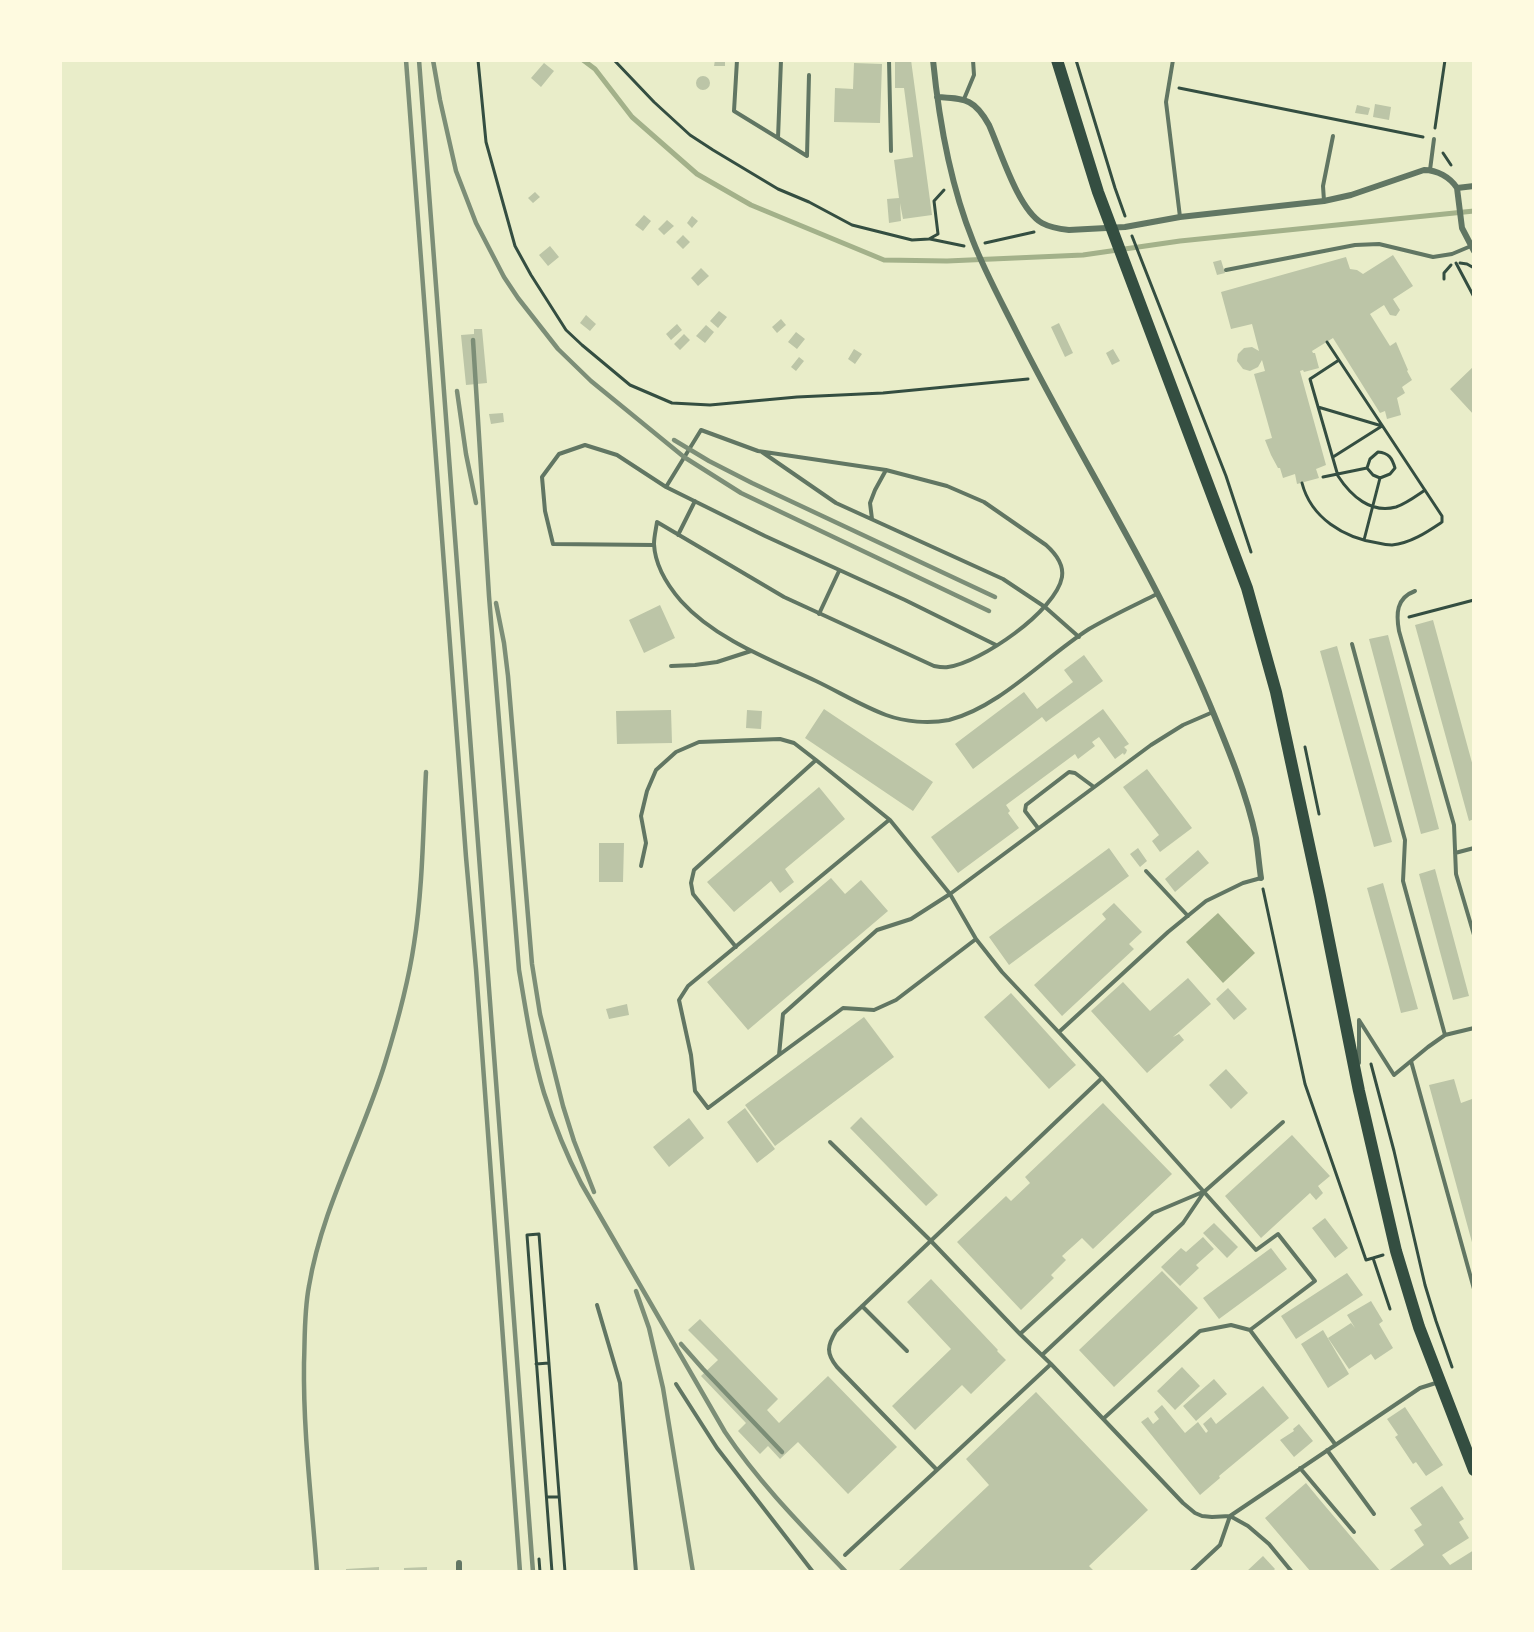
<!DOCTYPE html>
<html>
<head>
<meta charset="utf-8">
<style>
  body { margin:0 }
  #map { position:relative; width:1534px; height:1632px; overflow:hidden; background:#e9edc9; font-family:Jost,sans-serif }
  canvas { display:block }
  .frame { position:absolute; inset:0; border:62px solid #fefae0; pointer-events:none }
</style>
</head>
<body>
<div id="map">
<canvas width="1534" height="1632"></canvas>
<div class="frame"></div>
</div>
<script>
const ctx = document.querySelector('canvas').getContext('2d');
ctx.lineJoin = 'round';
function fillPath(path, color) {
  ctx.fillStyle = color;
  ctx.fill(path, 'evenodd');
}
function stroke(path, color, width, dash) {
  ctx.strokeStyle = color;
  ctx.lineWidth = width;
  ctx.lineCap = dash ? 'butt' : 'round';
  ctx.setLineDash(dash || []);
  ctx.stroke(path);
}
const water = new Path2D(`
  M1218 913 1255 953 1223 983 1186 942Z`);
const stream = new Path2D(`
  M583 60 595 69 632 117 697 174 751 205 884 260 947 261 1083 255 1180 241 1474 211`);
const building = new Path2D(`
  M715 60H725V66H714Z
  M895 60H911L932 215 903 219 900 203 901 221 889 223 887 199 899 198 894 160 913 157 904 88H895Z
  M544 63 554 71 541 87 531 78Z
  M854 63 882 64 880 123 834 122 835 88 853 89Z
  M696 83a7 7 0 1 1 14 0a7 7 0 1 1-14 0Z
  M1375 104 1391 107 1389 120 1373 117Z
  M1357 105 1370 108 1368 115 1355 113Z
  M535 192 540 197 533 203 528 198Z
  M644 215 651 221 643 231 635 225Z
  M692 216 698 221 692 228 687 223Z
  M667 220 674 226 664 235 658 229Z
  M683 235 690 242 683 249 676 242Z
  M550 246 559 257 548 266 539 255Z
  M1393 255 1413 286 1393 299 1400 310 1396 316 1390 315 1384 305 1370 314 1390 346 1396 342 1408 370 1407 371 1412 380 1402 387 1405 393 1397 398 1401 415 1387 419 1385 411 1380 413 1333 338 1312 351 1313 353H1315L1319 368 1304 372 1303 370 1300 371 1326 465 1316 469 1319 478 1297 484 1295 474 1283 478 1280 468H1278L1271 455 1265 440 1272 438 1254 374 1265 371 1262 360 1258 367 1250 371 1243 369 1237 361 1238 354 1244 348 1252 347 1259 351 1252 324 1231 329 1221 292 1346 257 1350 269 1357 270 1363 274Z
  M1221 260 1225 273 1217 275 1213 262Z
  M701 268 709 276 698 286 691 278Z
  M719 311 727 317 718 328 710 321Z
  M586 315 596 324 590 331 580 323Z
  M781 319 786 325 777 333 772 327Z
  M1059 323 1073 353 1065 357 1051 327Z
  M677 324 682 330 671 340 666 334Z
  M706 325 714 332 705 343 696 336Z
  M474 329H482L487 383 466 385 461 335 474 334Z
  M796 332 805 339 797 349 788 342Z
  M684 334 690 340 680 350 674 344Z
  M854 349 862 354 855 364 848 359Z
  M1113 349 1120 361 1112 365 1106 353Z
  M799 357 804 361 796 371 791 367Z
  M1474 366V415L1450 389Z
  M503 413 504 422 491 424 489 414Z
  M660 605 675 638 644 653 629 620Z
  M1433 620 1474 770V819L1469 821 1415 625Z
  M1388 635 1439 829 1421 834 1369 639Z
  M1337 646 1392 842 1374 847 1320 651Z
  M1084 655 1103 681 1046 722 1042 717 973 769 955 744 1024 692 1037 709 1073 682 1064 670Z
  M824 709 933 782 913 811 805 738Z
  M1103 709 1129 744 1124 747 1127 750 1126 753 1124 755 1123 753 1115 759 1099 737 1092 742 1095 746 1078 759 1075 754 1006 805 1010 811 1008 813 1019 828 958 873 931 837Z
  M671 710 672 743 617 744 616 711Z
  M747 710 762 711 761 729 746 728Z
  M1147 769 1192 828 1160 852 1152 841 1159 835 1123 787Z
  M819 787 845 819 785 869 794 882 780 893 771 881 734 912 707 882Z
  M599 843H624L623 882H599Z
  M1109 848 1129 876 1009 965 989 937Z
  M1138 848 1147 861 1140 867 1130 854Z
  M1198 850 1209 863 1175 892 1165 879Z
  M1435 869 1469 996 1453 1000 1419 874Z
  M831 878 845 894 861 880 888 911 748 1030 707 982Z
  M1383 883 1407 970 1418 1009 1401 1013 1389 967 1367 888Z
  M1114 903 1142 932 1129 944 1134 949 1062 1016 1034 985 1106 919 1102 914Z
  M1188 978 1211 1004 1173 1037 1179 1034 1184 1040 1147 1073 1091 1011 1123 982 1150 1011Z
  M1228 988 1247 1009 1234 1020 1216 999Z
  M1011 993 1076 1065 1049 1089 984 1017Z
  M627 1004 629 1015 609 1019 606 1009Z
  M864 1017 894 1057 775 1146 745 1105Z
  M1226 1069 1248 1093 1231 1109 1209 1085Z
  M1454 1079 1461 1103 1472 1099 1474 1104 1473 1246 1429 1085Z
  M1103 1103 1172 1174 1093 1249 1082 1238 1062 1256 1066 1260 1051 1275 1054 1278 1021 1310 957 1242 1006 1196 1011 1201 1030 1183 1025 1177Z
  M745 1108 775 1149 757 1163 727 1122Z
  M861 1117 938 1195 926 1206 850 1128Z
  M689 1118 704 1138 669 1167 653 1147Z
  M1292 1135 1330 1176 1318 1186 1323 1193 1316 1200 1310 1193 1261 1238 1225 1196Z
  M1325 1218 1348 1248 1335 1258 1312 1228Z
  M1214 1223 1238 1247 1227 1258 1203 1233Z
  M1203 1237 1214 1249 1196 1265 1199 1268 1180 1286 1161 1267 1181 1248 1186 1252Z
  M1271 1248 1287 1269 1219 1319 1203 1298Z
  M1162 1271 1198 1308 1114 1387 1079 1350Z
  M1347 1273 1363 1295 1296 1339 1281 1316Z
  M931 1279 998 1350 997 1351 1006 1360 971 1394 962 1385 915 1430 892 1406 951 1349 907 1302Z
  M1371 1301 1383 1321 1379 1324 1393 1348 1375 1360 1371 1354 1349 1369 1328 1338 1351 1323 1355 1328 1347 1315Z
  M700 1319 778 1399 767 1410 779 1423 828 1376 897 1447 848 1494 798 1442 780 1459 768 1446 760 1454 738 1431 746 1423 701 1376 718 1360 688 1330Z
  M1323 1330 1349 1374 1328 1388 1301 1344Z
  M1182 1367 1200 1386 1175 1410 1157 1391Z
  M1214 1379 1227 1394 1196 1421 1183 1406Z
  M1263 1386 1289 1418 1219 1476 1220 1478 1200 1495 1141 1422 1148 1417 1153 1424 1159 1419 1154 1412 1162 1405 1185 1433 1198 1422 1206 1433 1208 1431 1203 1424 1211 1417 1216 1424Z
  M1036 1392 1148 1510 1089 1566 1095 1572H897L989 1485 966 1459Z
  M1405 1407 1443 1465 1426 1476 1416 1462 1413 1464 1395 1437 1398 1435 1387 1419Z
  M1299 1424 1313 1441 1294 1457 1280 1440 1294 1431 1293 1429Z
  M1306 1483 1320 1500 1381 1572H1311L1265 1518Z
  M1442 1486 1464 1519 1459 1522 1469 1538 1442 1555 1450 1565 1474 1550V1572H1387L1424 1545 1414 1530 1422 1525 1410 1508Z
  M1263 1556 1275 1569 1272 1572H1246Z
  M379 1567V1572H346V1569Z
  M427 1567V1572H404V1568Z`);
const path = new Path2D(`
  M478 60 486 142 515 246 531 275 566 330 582 345 630 385 672 403 710 405 797 397 883 393 1028 379
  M614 60 654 102 690 135 713 150 778 189 809 202 852 225 912 240 929 239 938 234 934 201 944 190
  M1076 60 1115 188 1125 216
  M1179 88 1423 137
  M1435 128 1445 60
  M1443 153 1451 165
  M1132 236 1226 476 1251 552
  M930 239 964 246
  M985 243 1034 232
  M1456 263 1474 297
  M1460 263 1467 264 1474 268
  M1444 279V273L1451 265
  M1339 360 1310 379 1338 476C1351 496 1371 514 1396 507 1407 503 1416 496 1425 490
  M1318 407 1382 426 1333 457
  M1323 477 1367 468 1373 475 1380 478 1390 474 1395 468C1392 458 1389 453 1378 452L1370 459 1367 468
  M1302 483C1311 518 1344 538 1378 543 1382 544 1387 545 1392 545 1411 543 1427 532 1442 522V516L1327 342
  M1364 540 1380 478
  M1409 617 1474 600
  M1305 747 1319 814
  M1263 889 1305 1084 1366 1260 1373 1258
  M1371 1064 1394 1151 1425 1285 1436 1321 1452 1367
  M1383 1255 1373 1258 1390 1309
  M536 1364 549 1363
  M547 1497H559
  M539 1559 540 1572
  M552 1572 527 1235 539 1234 565 1572`);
const service = new Path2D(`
  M737 60 734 111 778 138 781 60
  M889 60 891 151
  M1173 60 1166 102 1180 217
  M964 99 974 75 973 60
  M778 138 807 156 809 75
  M1430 170 1434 139
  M1324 201 1323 186 1333 136
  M1226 270 1355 245 1379 244 1433 257 1452 254 1471 246
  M762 452 836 503 1003 579 1045 607 1079 637
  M872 519 870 503 875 490 886 470
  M678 535 695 501
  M654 545 553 544 545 511 542 477 559 454 585 445 617 455 666 487
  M1415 591C1396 598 1396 614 1399 631L1454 825 1456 874 1474 935
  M819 614 839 571
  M1352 644 1405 840 1403 881 1445 1035
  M996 645 905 600 765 536 666 487 701 430 758 451 886 470 947 486 984 502 1046 545C1055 553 1064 564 1062 577 1056 611 980 663 948 667 944 668 939 667 934 666L784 597 657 522C656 529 654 537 654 544 655 565 668 586 681 601 715 639 771 660 816 681 839 692 862 706 886 715 905 722 929 724 949 720 1000 707 1045 657 1089 629 1111 616 1135 605 1157 594
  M671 666 695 665 717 662 751 651
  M889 820 688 986 679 1000 691 1055 695 1091 708 1108 779 1055 783 1014 877 930 911 919 950 894 1151 745 1183 725 1213 712
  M1038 828 1025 811 1026 805 1069 772 1075 773 1094 787
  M1455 853 1474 848
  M641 866 646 843 641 816 647 791 656 770 676 752 699 742 780 739 794 743 816 760
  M1146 871 1188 916
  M736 947 693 894 691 883 694 870 816 760 890 820 950 894 976 939 1002 972 1102 1078 1256 1250 1278 1234 1315 1281 1250 1330 1335 1444
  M1059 1032 1168 932 1206 901 1243 883 1261 878
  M779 1055 843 1008 874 1010 896 1000 976 939
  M1411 1061 1474 1289
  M1359 1063V1020L1394 1075 1428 1047 1445 1035 1474 1028
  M830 1142 930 1240 1020 1334 1051 1364 1183 1503 1195 1513 1202 1516 1212 1517 1230 1516 1248 1526 1269 1544 1292 1572
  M597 1305 620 1383 636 1572
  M862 1306 907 1351
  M1020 1334 1153 1213 1205 1191 1283 1122
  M1042 1355 1183 1223 1204 1192
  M1051 1364 937 1470 837 1367C826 1353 827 1346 836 1331L1102 1078
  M676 1384 717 1448 813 1572
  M1103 1419 1200 1331 1231 1325 1250 1330
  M1327 1450 1374 1514
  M1300 1468 1354 1532
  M845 1555 937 1470
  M1191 1572 1220 1545 1230 1516 1420 1388 1439 1382`);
const minor = new Path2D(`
  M933 60C939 121 950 184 973 241 985 272 1001 301 1016 331 1079 457 1156 575 1210 705 1227 746 1247 794 1256 838 1258 851 1259 865 1261 878
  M937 97C965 99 974 98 989 125 1001 152 1018 209 1042 223 1051 228 1060 229 1069 230L1125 227 1180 217 1324 201 1351 195 1424 170C1437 170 1450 177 1457 188
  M1457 188 1462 228 1474 251
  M1457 188 1474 186
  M459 1563V1572`);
const primary = new Path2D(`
  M1057 60 1098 192 1247 588 1276 692 1320 896 1359 1091 1396 1251 1419 1327 1474 1470`);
const rail = new Path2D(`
  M406 60 466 857 476 969 520 1572
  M419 60 533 1572
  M433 60 440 100 456 171 476 223 504 277 518 298 558 349 591 381 684 457 741 493 989 611
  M473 340 489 596 519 970C526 1011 532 1053 544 1093 554 1124 566 1154 581 1183L725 1432C760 1484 803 1527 846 1572
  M457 391 466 454 476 503
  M674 440 709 461 752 483 995 597
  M496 603 504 643 508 676 532 964 540 1014 563 1106 574 1141 594 1192
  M636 1291 649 1328 663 1388 693 1572
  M681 1344 703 1369 782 1452
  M317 1572C312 1503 303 1433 304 1363 305 1338 304 1312 309 1286 322 1208 362 1138 385 1063 397 1024 408 985 414 944 423 887 423 829 426 772`);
fillPath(water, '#a3b18a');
stroke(stream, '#a3b18a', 5);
fillPath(building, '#bcc5a7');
stroke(path, '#344e41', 3);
stroke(service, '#617663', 4);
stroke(minor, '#617663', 6);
stroke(primary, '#344e41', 12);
stroke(rail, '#7c8e77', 4.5);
</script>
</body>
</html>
